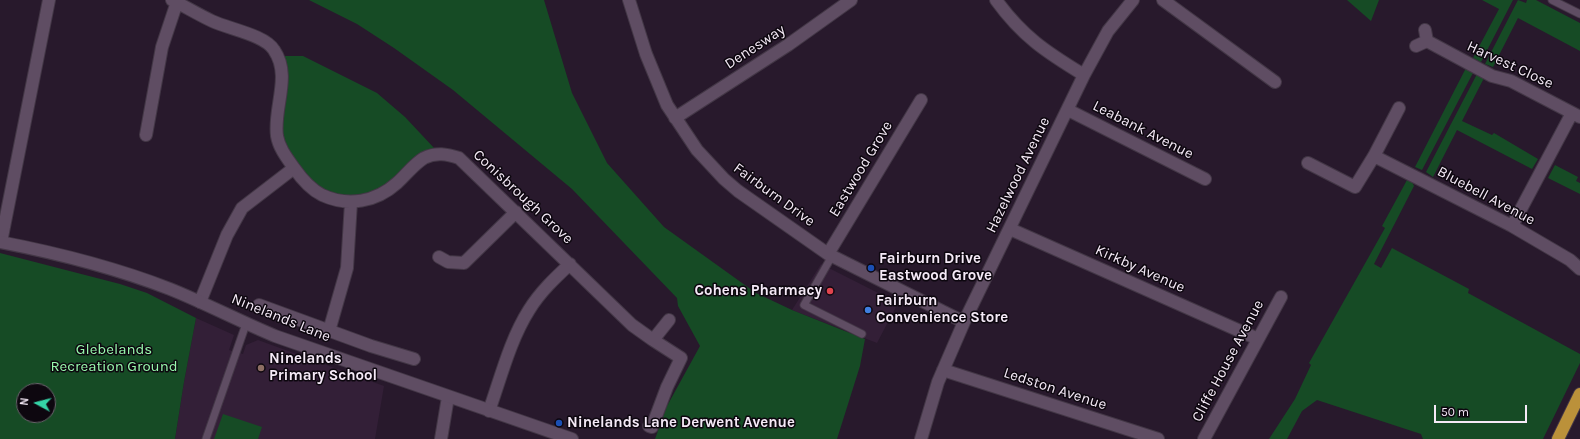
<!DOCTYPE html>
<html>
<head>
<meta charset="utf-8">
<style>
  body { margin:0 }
  #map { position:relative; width:1580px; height:439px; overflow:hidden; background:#28192c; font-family:Karla,sans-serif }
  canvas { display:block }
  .north { position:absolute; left:16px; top:383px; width:40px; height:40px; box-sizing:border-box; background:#0d070f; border:1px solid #6a626c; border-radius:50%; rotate:277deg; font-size:11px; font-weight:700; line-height:16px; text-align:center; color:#f5eaf7 }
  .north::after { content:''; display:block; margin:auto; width:14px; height:18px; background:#35d4a7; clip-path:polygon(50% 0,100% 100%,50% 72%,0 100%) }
  .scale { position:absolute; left:1434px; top:405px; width:93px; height:18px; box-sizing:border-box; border:2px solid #f5eaf7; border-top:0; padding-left:5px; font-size:12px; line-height:14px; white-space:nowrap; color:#f5eaf7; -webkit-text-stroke:3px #0d070f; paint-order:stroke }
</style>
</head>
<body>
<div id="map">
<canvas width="1580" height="439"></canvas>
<div class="north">N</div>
<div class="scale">50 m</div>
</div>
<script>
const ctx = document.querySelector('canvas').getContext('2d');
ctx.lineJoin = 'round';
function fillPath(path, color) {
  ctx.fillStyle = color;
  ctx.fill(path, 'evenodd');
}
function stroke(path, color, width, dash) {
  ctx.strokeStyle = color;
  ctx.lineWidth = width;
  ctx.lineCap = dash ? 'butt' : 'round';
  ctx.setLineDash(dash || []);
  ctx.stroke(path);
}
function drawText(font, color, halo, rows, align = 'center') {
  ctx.font = font + ' Karla,sans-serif';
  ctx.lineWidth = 3;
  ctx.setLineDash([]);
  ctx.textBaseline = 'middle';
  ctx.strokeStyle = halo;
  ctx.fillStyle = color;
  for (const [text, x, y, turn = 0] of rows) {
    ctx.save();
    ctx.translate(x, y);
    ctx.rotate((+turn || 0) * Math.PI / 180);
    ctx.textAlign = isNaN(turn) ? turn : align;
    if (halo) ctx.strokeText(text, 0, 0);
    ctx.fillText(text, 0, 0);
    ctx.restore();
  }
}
const built = new Path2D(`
  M821 264 898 303 877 343 792 310Z
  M196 318 234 335 229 350 243 354 246 345 258 340 384 386 375 439H175L184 382Z`);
const green = new Path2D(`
  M309 0H544L572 93 607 163 664 227 756 293 792 310 865 339 860 366 837 439H655L667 406 700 346 678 306 677 298 572 189 453 90 394 48 357 24Z
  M1347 0H1379L1371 21Z
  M1482 0H1513L1481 62 1473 58 1499 9Z
  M1518 0 1526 3 1527 0H1536L1580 23V51L1518 18 1493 67 1485 64Z
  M274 56H303L377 93 405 117 435 149 377 201 345 199 315 187 287 165 275 127 277 89Z
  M1466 68 1473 73 1422 170 1415 167Z
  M1477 74 1484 78 1462 121 1492 135 1494 133 1538 159 1532 169 1457 130 1433 177 1426 172Z
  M1555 165 1578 177 1576 181 1580 183V194L1548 178Z
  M1407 180 1412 182 1414 186 1374 264 1381 268 1392 248 1469 289 1468 293 1580 354V363L1543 439H1423L1421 434 1317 400 1302 411 1287 439H1269L1295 399 1311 365 1309 363 1385 228 1382 226Z
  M0 253 120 284 147 293 196 318 184 382 175 439H0ZM24 391H48V415H24Z
  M223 414 262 427 258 439H214Z`);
const lane = new Path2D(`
  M1552 0 1580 14
  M832 256 804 305 862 334
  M206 439 246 324`);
const street = new Path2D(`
  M172 0C186 7 199 15 212 21 229 29 265 35 274 50 292 76 273 108 277 136 279 148 287 158 294 168 301 178 310 189 322 195 348 207 376 202 397 183 406 175 414 164 424 158 436 152 447 154 459 158L632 325 653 340
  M629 0 646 54 667 105 697 150 724 179 738 191 828 254 964 322
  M996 0C1022 36 1046 52 1084 75
  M1163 0 1275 82
  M1427 41 1492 76 1511 81 1580 117
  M1416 46 1427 41 1425 30
  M1068 110 1205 179
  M675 118 788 45 851 0
  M146 135 162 47 177 2
  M1374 156 1512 226 1570 260 1580 269
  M1308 163 1355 187 1374 156 1399 108
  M1512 226 1572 113
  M1010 229 1258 339
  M1 242 49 0
  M828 254 921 100
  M439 257 448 262 464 263 516 212
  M200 302 227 235 242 208 294 168
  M259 305 371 346 414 359
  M329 331 347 268 351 202
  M943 370 1158 439
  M489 411C501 377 510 340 529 310 540 292 555 278 570 264
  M649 426 652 427 667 387 681 358 653 340 669 320
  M441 439 448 397
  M921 439 938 382 964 322 1084 75 1108 31 1133 0
  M1204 439 1281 297`);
const secondary = new Path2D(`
  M0 242C57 253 116 268 170 289 205 303 239 321 275 336L572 439`);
const highway = new Path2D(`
  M1558 439 1580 394`);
const markers = [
  [871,268,4,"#1a4fb4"],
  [830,291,4,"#e0444e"],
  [868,310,4,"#3f7fe0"],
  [261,368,4,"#8d6e63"],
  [559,423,4,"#1a4fb4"]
];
const streetNames = [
  ["Denesway",755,47,-33],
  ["Harvest Close",1510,65,25],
  ["Leabank Avenue",1143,130,27],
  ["Eastwood Grove",861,169,-59],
  ["Hazelwood Avenue",1018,175,-64],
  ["Fairburn Drive",774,195,36],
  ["Bluebell Avenue",1486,196,28],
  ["Conisbrough Grove",523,197,43],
  ["Kirkby Avenue",1140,269,24],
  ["Ninelands Lane",281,318,22],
  ["Cliffe House Avenue",1228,361,-62],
  ["Ledston Avenue",1055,389,18]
];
const poiNames = [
  ["Fairburn Drive",879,259],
  ["Eastwood Grove",879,276],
  ["Cohens Pharmacy",822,291,"right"],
  ["Fairburn",876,301],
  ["Convenience Store",876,318],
  ["Ninelands",269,359],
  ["Primary School",269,376],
  ["Ninelands Lane Derwent Avenue",567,423]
];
const parkNames = [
  ["Glebelands",114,350],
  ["Recreation Ground",114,367]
];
fillPath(built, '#331f37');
fillPath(green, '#164b25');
stroke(lane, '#433746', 9);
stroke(street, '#433746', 14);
stroke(secondary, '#433746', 14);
stroke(highway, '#433746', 14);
stroke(lane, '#5f4d63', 7);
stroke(street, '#5f4d63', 12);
stroke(secondary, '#5f4d63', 12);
stroke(highway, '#bb913a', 12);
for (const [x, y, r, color] of markers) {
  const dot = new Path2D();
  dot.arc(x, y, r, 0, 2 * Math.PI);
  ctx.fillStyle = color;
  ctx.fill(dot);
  stroke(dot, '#0d070f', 1.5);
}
drawText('15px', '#f5eaf7', '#0d070f', streetNames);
drawText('bold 15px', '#f5eaf7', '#0d070f', poiNames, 'left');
drawText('15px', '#98faad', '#0d070f', parkNames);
</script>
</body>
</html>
